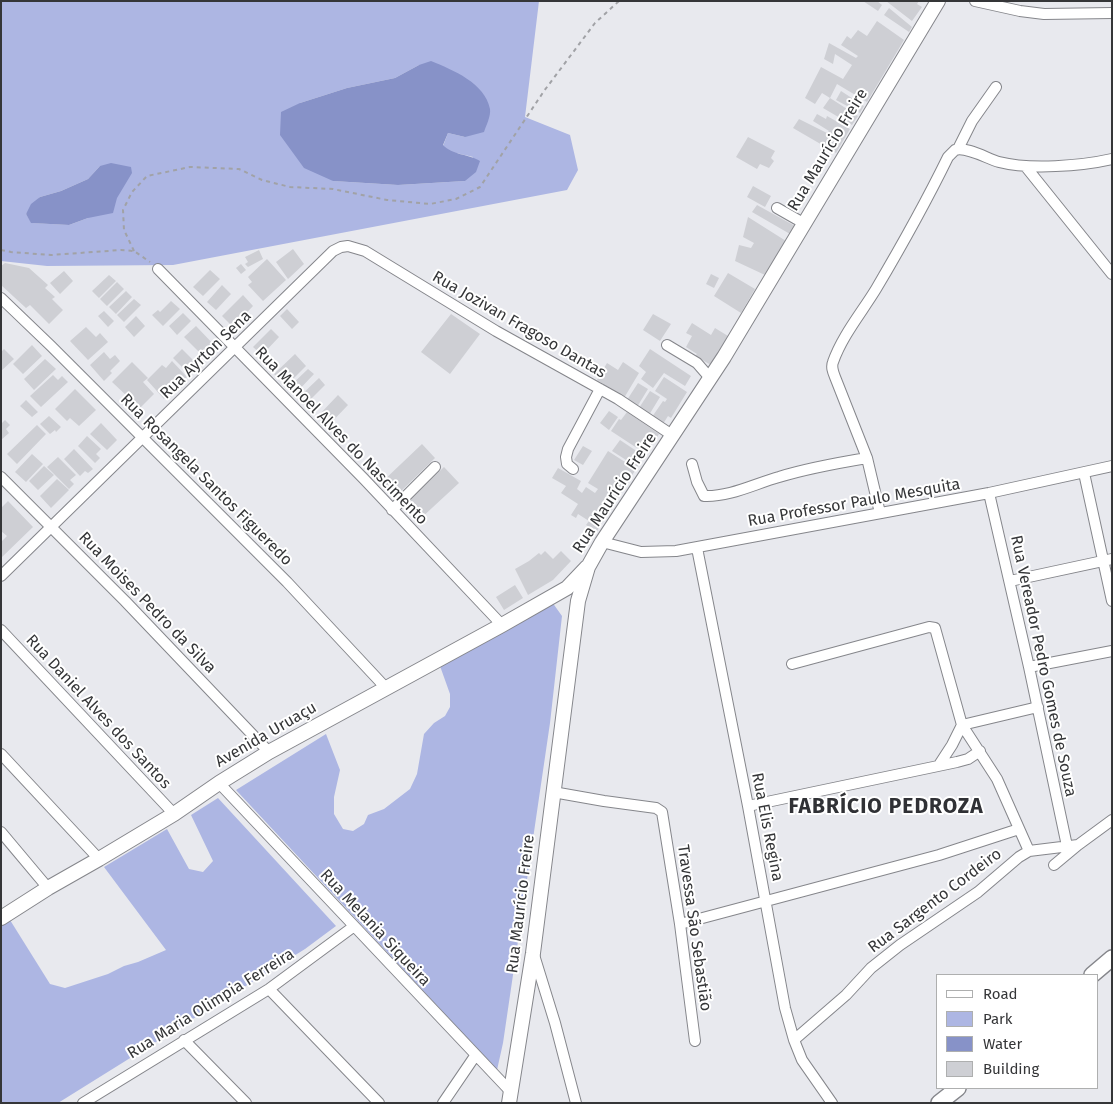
<!DOCTYPE html>
<html>
<head>
<meta charset="utf-8">
<style>
  body { margin:0 }
  #map { position:relative; width:1113px; height:1104px; overflow:hidden; background:#e8e9ee; font-family:"Fira Sans",sans-serif }
  canvas { display:block }
  .frame { position:absolute; inset:0; border:2px solid #353638; pointer-events:none }
  .legend { position:absolute; left:936px; top:974px; width:162px; height:115px; box-sizing:border-box; background:#fff; border:1px solid #aeafaf; margin:0; padding:6px 9px; list-style:none; font-size:15px; color:#353638 }
  .legend li { display:flex; align-items:center; gap:10px; height:25px }
  .legend b { width:25px; border:1px solid #aeafaf }
</style>
</head>
<body>
<div id="map">
<canvas width="1113" height="1104"></canvas>
<div class="frame"></div>
<ul class="legend">
<li><b style="height:6px;background:#fff"></b>Road</li>
<li><b style="height:14px;background:#adb6e3"></b>Park</li>
<li><b style="height:14px;background:#8792c8"></b>Water</li>
<li><b style="height:14px;background:#cecfd4"></b>Building</li>
</ul>
</div>
<script>
const ctx = document.querySelector('canvas').getContext('2d');
ctx.lineJoin = 'round';
function fillPath(path, color) {
  ctx.fillStyle = color;
  ctx.fill(path, 'evenodd');
}
function stroke(path, color, width, dash) {
  ctx.strokeStyle = color;
  ctx.lineWidth = width;
  ctx.lineCap = dash ? 'butt' : 'round';
  ctx.setLineDash(dash || []);
  ctx.stroke(path);
}
function drawText(font, color, halo, rows, align = 'center') {
  ctx.font = font + ' "Fira Sans",sans-serif';
  ctx.lineWidth = 4;
  ctx.setLineDash([]);
  ctx.textBaseline = 'middle';
  ctx.strokeStyle = halo;
  ctx.fillStyle = color;
  for (const [text, x, y, turn = 0] of rows) {
    ctx.save();
    ctx.translate(x, y);
    ctx.rotate((+turn || 0) * Math.PI / 180);
    ctx.textAlign = isNaN(turn) ? turn : align;
    if (halo) ctx.strokeText(text, 0, 0);
    ctx.fillText(text, 0, 0);
    ctx.restore();
  }
}
const green = new Path2D(`
  M1 1H539L525 117 570 135 578 170 567 190 173 265 47 266 1 261ZM419 65 465 137 448 133 443 146 448 151 473 157 465 181 398 185 333 181 300 103 347 88 395 78ZM100 166 88 218 69 225 32 223 26 214 40 197 61 191 88 179Z
  M552 602 562 616 550 723 503 1043 497 1070 236 790 326 734 340 770 334 797V814L343 829 353 831 364 824 368 815 384 809 410 789 417 774 424 734 434 723 445 716 450 707V694L440 666Z
  M218 798 336 926 305 949 58 1103H1V926L10 920 50 984 65 988 108 974 124 966 138 962 166 950 104 867 167 829 189 869 203 872 213 861 191 815Z`);
const water = new Path2D(`
  M431 61C453 70 485 83 490 109 491 116 486 126 484 132L465 137 448 133 443 145C452 155 469 154 480 161L476 172 465 181 398 185 333 181 304 168 280 135 281 112 300 103 347 88 395 78 419 65Z
  M111 163 131 167 132 173 117 198 113 213 88 218 69 225 31 223 26 214 31 204 40 197 61 191 88 179 100 166Z`);
const building = new Path2D(`
  M863 1H877L882 5 878 11Z
  M886 1H919L917 4 922 7 912 21Z
  M889 8 912 27 909 32 884 15Z
  M877 21 904 40 867 102 837 84 830 98 822 93 815 104 805 98 821 67 843 79 852 65 835 54 833 64 824 59 829 43 856 58 858 56 841 45 847 36 851 39 858 30 867 36Z
  M841 91 864 106 860 113 836 100Z
  M830 98 858 116 852 125 823 108Z
  M817 114 826 119 827 116 850 129 836 153 793 128 799 119 827 133 829 131 813 121Z
  M748 137 775 151 771 158 774 161 769 168 760 164 757 169 736 157Z
  M753 186 771 196 765 207 747 197Z
  M757 205 795 226 790 234 752 212Z
  M748 217 786 241 765 275 735 261 739 245 751 248 754 243 743 237Z
  M293 249 304 264 288 279 276 262Z
  M259 250 263 259 248 267 245 264 248 262 245 257Z
  M267 259 286 280 263 301 248 285 252 282 248 277Z
  M5 263 29 268 48 285 45 288 55 297 52 299 63 310 49 324 30 305 26 308 1 285V266Z
  M241 264 246 270 241 274 236 268Z
  M210 270 220 279 203 296 193 287Z
  M64 271 73 281 60 294 50 283Z
  M728 273 755 289 741 313 714 296Z
  M711 274 719 278 714 288 706 284Z
  M109 275 116 281 99 298 92 291Z
  M117 282 124 289 107 306 100 299Z
  M222 285 231 294 216 310 207 302Z
  M126 291 132 297 116 314 109 307Z
  M243 295 253 306 233 327 222 316Z
  M134 299 141 305 124 322 117 315Z
  M171 301 180 309 163 326 152 315 158 310 160 312Z
  M287 309 299 322 292 329 280 316Z
  M104 311 114 321 108 327 98 316Z
  M183 313 191 321 177 335 169 326Z
  M451 314 480 334 450 374 421 352Z
  M653 314 671 324 660 341 643 330Z
  M136 316 145 326 134 337 125 327Z
  M692 323 711 335 715 328 728 336 711 365 695 356 697 354 686 347 692 336 686 333Z
  M196 326 217 348 206 359 184 337Z
  M86 327 96 337 100 333 108 342 88 360 70 341Z
  M271 329 279 337 262 355 253 347Z
  M32 345 42 356 23 374 13 364Z
  M4 349 14 359 1 371V352Z
  M182 349 199 366 189 374 173 358Z
  M650 349 691 376 685 386 664 373 653 388 641 379 646 372 639 366Z
  M104 352 110 359 115 355 120 361 110 371 112 373 104 381 90 365Z
  M295 354 306 366 286 386 274 374Z
  M45 359 56 369 34 390 24 379Z
  M172 361 187 377 164 399 147 380 162 365 166 368Z
  M132 362 148 378 143 382 154 394 135 413 123 402 128 397 112 382Z
  M623 362 639 373 624 398 597 380 607 363 618 370Z
  M308 369 314 374 295 394 288 388Z
  M53 375 58 380 62 376 68 382 41 407 30 396Z
  M664 377 687 392 671 418 668 416 663 424 652 417 663 401 665 402 667 399 655 391Z
  M319 378 325 385 305 405 298 398Z
  M638 383 648 389 637 407 627 400Z
  M75 389 96 410 79 426 70 418 67 421 55 409Z
  M650 391 660 397 649 415 639 408Z
  M338 395 348 405 327 427 317 417Z
  M26 400 38 412 32 417 20 406Z
  M609 411 618 417 609 430 600 423Z
  M627 412 659 434 646 454 611 431 619 419 621 420Z
  M49 416 61 427 56 432 55 430 50 434 40 424Z
  M5 420 10 425 6 429 9 433 1 440V424Z
  M101 423 117 440 107 450 90 434Z
  M37 425 46 434 17 464 7 454Z
  M87 436 101 449 96 454 100 458 95 463 78 446Z
  M620 440 644 456 637 467 612 451Z
  M422 444 435 458 396 496 382 482Z
  M583 446 592 451 583 465 574 460Z
  M74 449 93 469 88 473 85 471 80 476 64 459Z
  M608 451 636 469 597 531 586 525 589 521 578 514 576 518 571 515 578 504 561 493 566 486 552 478 558 468 581 481 577 489 582 493 586 487 595 493 598 489 588 483Z
  M32 454 43 464 26 482 15 472Z
  M58 457 76 475 70 480 74 484 69 489 47 467Z
  M44 466 54 475 38 490 29 481Z
  M444 467 459 483 419 520 404 505Z
  M57 479 69 490 51 508 40 496Z
  M8 501 33 527 1 558V542L7 536 1 531V508Z
  M545 551 553 559 561 551 571 561 553 580 528 595 515 569 529 561 539 553 541 555Z
  M515 585 523 598 504 610 496 597Z`);
const path = new Path2D(`
  M1 250 11 252 51 255 121 250 134 251 150 262
  M134 251 124 230 123 210 132 192 147 176 190 167 239 169 262 180 290 187 333 189 387 200 430 204 456 199 480 187 544 91 595 23 619 1`);
const street = new Path2D(`
  M975 1 1020 11 1044 14 1112 13
  M958 149 972 121 996 87
  M1026 167 1112 274
  M777 208 805 224
  M158 269 364 479 502 625
  M1 298 51 346 287 582 386 688
  M667 345 697 363 710 378
  M692 464 697 482 704 496C730 497 754 484 779 477 808 468 837 463 867 458
  M573 469 567 464 566 457 568 449 600 389
  M1084 473 1112 601
  M1 477 125 601 269 752
  M989 493 1029 667 1067 846
  M392 510 435 467
  M880 513 867 458 835 377C833 372 831 367 833 362 842 336 862 312 876 289 902 245 926 202 948 157L955 150C966 146 988 159 999 162 1030 170 1081 166 1112 159
  M602 542 641 552 676 551 989 493 1112 466
  M697 548 748 806 785 1008 794 1040 802 1060 832 1103
  M1 576 333 251 341 247 348 246 365 251 496 331 618 399 672 435
  M1010 581 1112 559
  M1 630 174 814
  M792 664 929 627 935 628 962 725 997 779 1029 851
  M1029 667 1112 651
  M1 754 99 859
  M939 765 952 745 962 725 1038 707
  M219 783 511 1092
  M553 792 604 801 656 808 662 812 680 924 695 1041
  M748 806 957 762 968 759 980 751
  M1 832 48 888
  M1054 865 1078 845
  M680 924 939 855 1019 829
  M534 955 555 1023 576 1103
  M269 989 379 1103
  M184 1040 246 1103
  M794 1040 846 995 871 968 900 945 978 892 1019 857 1029 851 1078 845 1112 820
  M83 1103 269 989 353 927
  M443 1103 475 1056`);
const secondary = new Path2D(`
  M1 918 48 888 99 859 174 814 219 783 269 752 502 625 567 588 587 567
  M509 1103 533 953 578 601 588 567 602 542 724 357 938 1`);
const primary = new Path2D(`
  M1092 975 1112 958
  M939 1103 958 1088`);
const streetNames = [
  ["Rua Maurício Freire",828,150,-59],
  ["Rua Jozivan Fragoso Dantas",519,325,30],
  ["Rua Ayrton Sena",206,355,-44],
  ["Rua Manoel Alves do Nascimento",341,436,46],
  ["Rua Rosangela Santos Figueredo",206,480,45],
  ["Rua Maurício Freire",615,493,-57],
  ["Rua Professor Paulo Mesquita",854,503,-10],
  ["Rua Moises Pedro da Silva",147,603,46],
  ["Rua Vereador Pedro Gomes de Souza",1043,666,78],
  ["Rua Daniel Alves dos Santos",98,712,47],
  ["Avenida Uruaçu",266,735,-30],
  ["Rua Elis Regina",767,827,79],
  ["Rua Sargento Cordeiro",935,901,-37],
  ["Rua Maurício Freire",521,904,-83],
  ["Rua Melania Siqueira",375,928,47],
  ["Travessa São Sebastião",694,928,82],
  ["Rua Maria Olimpia Ferreira",211,1004,-32]
];
const districtNames = [
  ["FABRÍCIO PEDROZA",886,807]
];
fillPath(green, '#adb6e3');
fillPath(water, '#8792c8');
fillPath(building, '#cecfd4');
stroke(street, '#85868b', 12);
stroke(secondary, '#85868b', 16);
stroke(primary, '#85868b', 18);
stroke(path, '#a1a2a6', 2, [4, 4]);
stroke(street, '#fff', 10);
stroke(secondary, '#fff', 14);
stroke(primary, '#fff', 15);
drawText('16px', '#353638', '#fff', streetNames);
ctx.letterSpacing = '1px';
drawText('bold 21px', '#303135', '#fff', districtNames);
ctx.letterSpacing = '0px';
</script>
</body>
</html>
